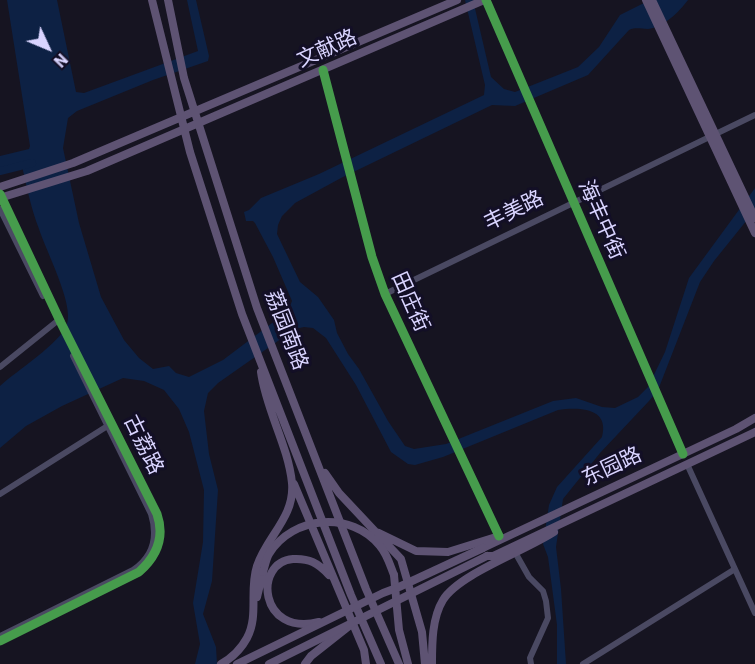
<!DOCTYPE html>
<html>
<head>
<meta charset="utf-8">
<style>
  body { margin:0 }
  #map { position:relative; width:755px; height:664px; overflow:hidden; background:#161421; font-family:"IBM Plex Sans",sans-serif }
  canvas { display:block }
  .north { position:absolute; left:18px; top:18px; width:60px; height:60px; -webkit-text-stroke:4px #130f26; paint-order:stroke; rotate:134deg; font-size:16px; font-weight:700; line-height:24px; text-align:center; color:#d9d4ff }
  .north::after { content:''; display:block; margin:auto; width:21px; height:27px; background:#d9d4ff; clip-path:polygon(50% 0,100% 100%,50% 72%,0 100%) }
</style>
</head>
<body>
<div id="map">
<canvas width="755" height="664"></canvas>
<div class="north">N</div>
</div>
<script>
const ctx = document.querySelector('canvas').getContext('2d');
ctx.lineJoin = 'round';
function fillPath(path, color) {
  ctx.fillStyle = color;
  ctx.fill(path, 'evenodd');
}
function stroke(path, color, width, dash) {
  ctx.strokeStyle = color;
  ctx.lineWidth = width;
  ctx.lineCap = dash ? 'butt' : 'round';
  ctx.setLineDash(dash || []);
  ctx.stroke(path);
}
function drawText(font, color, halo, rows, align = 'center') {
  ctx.font = font + ' "IBM Plex Sans","Noto Sans SC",sans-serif';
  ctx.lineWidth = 6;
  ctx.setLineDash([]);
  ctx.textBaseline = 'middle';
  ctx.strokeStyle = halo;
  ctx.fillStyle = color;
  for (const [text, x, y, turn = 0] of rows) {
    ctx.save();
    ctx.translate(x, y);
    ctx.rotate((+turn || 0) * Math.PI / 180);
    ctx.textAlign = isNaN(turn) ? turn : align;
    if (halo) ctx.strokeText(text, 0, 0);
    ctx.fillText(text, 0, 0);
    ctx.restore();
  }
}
const water = new Path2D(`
  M7 0H57L76 92 84 93 198 51 187 0H196L209 56 208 61 153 80 77 111 68 118 63 148 79 223 101 297 124 340 139 358 153 369 169 366 176 373 189 377 223 360 288 311 292 301 273 257 255 223 253 221H246L244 212 249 210 261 198 319 174 484 95 485 85 465 0H473L491 77 504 89 515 92 578 67 599 47 620 15 650 0H688C679 12 664 27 648 29 641 29 636 27 629 30L588 75 515 106 492 105 341 178 295 203 282 216 278 225 277 234 300 282 318 297 334 320 337 333 348 354 359 369 388 421 405 446 414 449 446 444 553 401 576 398 602 407 615 408 638 397 648 387 665 352 689 278 755 188V210L714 261 700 282 658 390 649 401 600 453 563 499 556 547 561 589 566 664H557V625L548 557 543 544 549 505 557 487 602 437C610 407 578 407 558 410L443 457 415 465 408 464 391 452 356 385 326 338 313 328 304 327 295 329 218 383 208 393 204 411 209 454 218 490 212 581 203 614 216 647 217 664H195L200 644 193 603 203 542 204 490 189 432 179 409 164 390 144 381 123 378 62 406 26 426 0 448V386C15 372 62 342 67 324 74 304 46 251 39 229 31 208 27 188 22 166L10 165 0 168V156L29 149 30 146Z`);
const river = new Path2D(`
  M0 171 32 163`);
const minor = new Path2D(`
  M486 0 683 454
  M323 70 372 257 385 294 499 536
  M0 194 61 323 157 514C165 537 157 556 139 572L0 641
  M0 209 43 296
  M385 294 755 115
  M0 367 56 322
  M687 464 755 613
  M0 494 109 425
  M516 554 529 577 543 591 546 601 548 618 530 658 531 664
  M0 636 133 570C154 556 158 537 151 514L73 356
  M583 664 735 569`);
const major = new Path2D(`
  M152 0 190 152 242 314 351 595 381 664
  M168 0 184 78 257 308 366 589 399 664
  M646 0 755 233
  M652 0 755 218
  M0 187 73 163 457 0
  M0 198 87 171 484 0
  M325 473 339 493 401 559 422 632 425 664
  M294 484 364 650 366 664
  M379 533 416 551 448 552 496 537
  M483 548 736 429 755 418
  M487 556H493L755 432
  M394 575 399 630 408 664
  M257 597 263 572
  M319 622C259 637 253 562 293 559 309 558 318 563 329 575
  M221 664C232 658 241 649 247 638 259 616 249 590 257 566 267 536 295 517 292 483 288 445 266 410 261 372
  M305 664 311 656 349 626
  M432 664C432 643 432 618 443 600 459 574 525 551 554 532`);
const majorBridge = new Path2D(`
  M263 572C265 566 266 559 269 554 293 515 352 511 380 546 387 554 390 565 394 575
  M237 664 383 593 399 587 483 548
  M269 664 487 556`);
const cycleway = new Path2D(`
  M486 0 683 454
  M323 70 372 257 385 294 499 536
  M0 194 61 323 157 514C165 537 157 556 139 572L0 641`);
const streetNames = [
  ["文献路",327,49,-24],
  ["丰美路",514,211,-26],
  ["海丰中街",601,220,66],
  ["田庄街",410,302,66],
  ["荔园南路",286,330,69],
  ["古荔路",143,445,64],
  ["东园路",612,467,-25]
];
fillPath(water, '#0d2144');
stroke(river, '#0d2144', 8);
stroke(minor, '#4a4962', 6);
stroke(major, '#5e5373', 8);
stroke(majorBridge, '#5e5373', 8);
stroke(cycleway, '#469c4c', 9);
drawText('21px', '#d9d4ff', '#130f26', streetNames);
</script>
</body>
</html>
